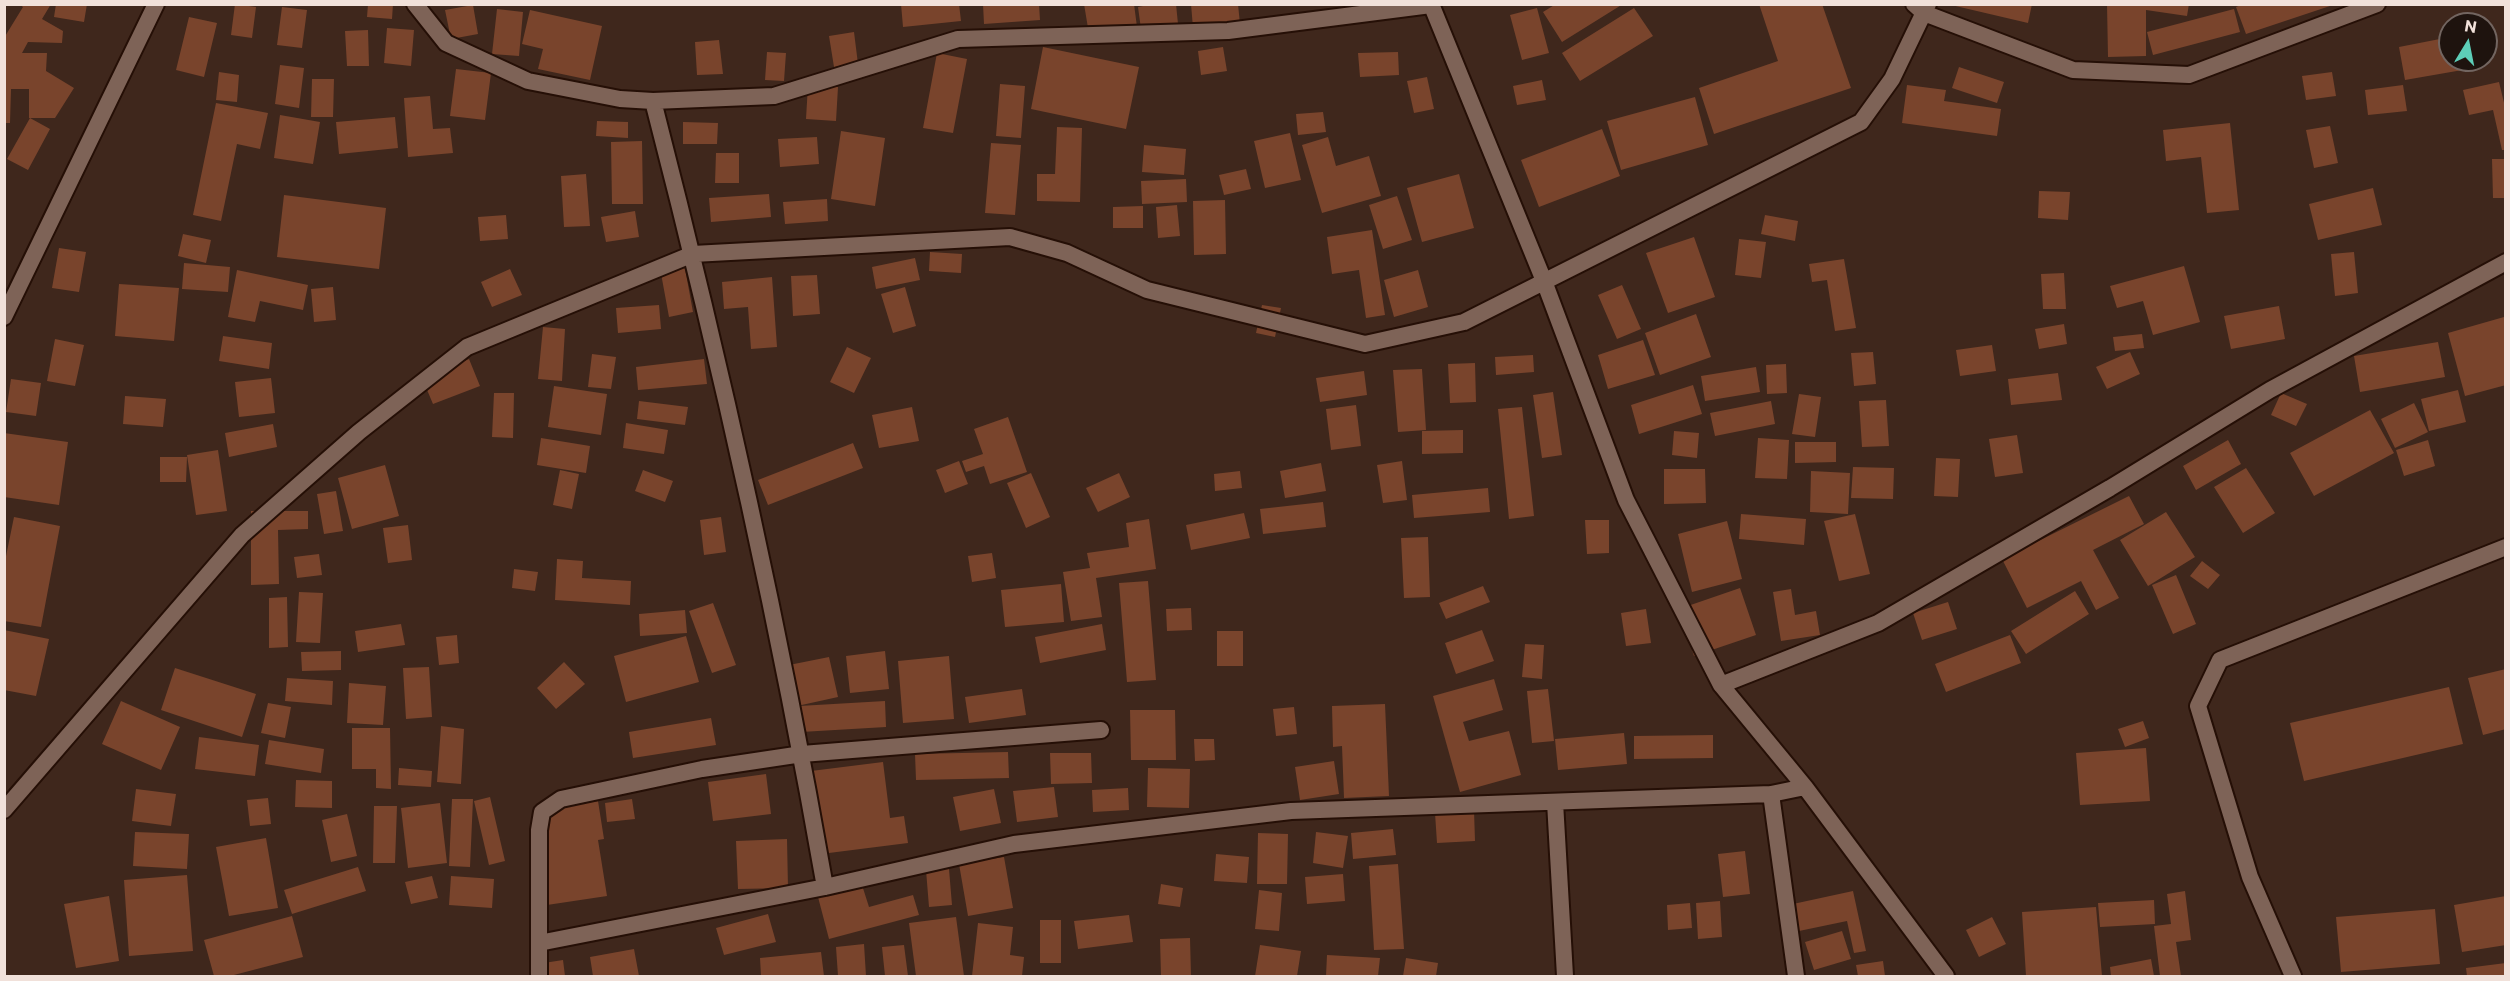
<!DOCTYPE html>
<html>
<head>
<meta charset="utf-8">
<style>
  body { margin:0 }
  #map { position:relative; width:2510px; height:981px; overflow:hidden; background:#3f271c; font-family:Commissioner,sans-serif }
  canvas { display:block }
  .frame { position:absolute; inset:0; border:6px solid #f1e1da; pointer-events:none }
  .north { position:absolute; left:2438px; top:12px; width:60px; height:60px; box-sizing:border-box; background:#1e130e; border:2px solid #726560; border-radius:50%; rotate:10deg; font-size:16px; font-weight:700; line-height:24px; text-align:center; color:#f1e1da }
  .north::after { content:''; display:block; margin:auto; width:21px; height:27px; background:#5dceb8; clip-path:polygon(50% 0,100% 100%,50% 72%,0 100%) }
</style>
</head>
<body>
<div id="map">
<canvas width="2510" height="981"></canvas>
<div class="frame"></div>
<div class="north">N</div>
</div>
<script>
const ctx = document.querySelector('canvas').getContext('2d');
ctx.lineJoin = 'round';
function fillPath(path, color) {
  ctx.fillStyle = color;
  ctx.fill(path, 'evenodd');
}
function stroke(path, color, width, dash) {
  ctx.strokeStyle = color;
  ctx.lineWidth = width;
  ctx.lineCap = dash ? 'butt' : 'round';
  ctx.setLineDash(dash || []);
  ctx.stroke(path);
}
const building = new Path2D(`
  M19 4H51L42 19 63 31 62 43 28 42 22 53H47L46 71 74 88 55 118H29V89H11L10 123H4V38L23 7Z
  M56 4H87L84 22 54 17Z
  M235 4 256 7 252 38 231 35Z
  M368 4H393L392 19 367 17Z
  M901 4H959L961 21 903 27Z
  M983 4H1039L1040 20 984 24Z
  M1084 4H1134L1137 27 1089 34Z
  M1153 4H1176L1178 24 1141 29 1138 7Z
  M1191 4H1238L1240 24 1193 28Z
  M1556 4H1623L1562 42 1543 12Z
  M1759 4H1822L1851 88 1714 134 1699 88 1778 61Z
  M1947 4H2032L2028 23Z
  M2107 4H2189L2187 16 2146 10V56L2108 57Z
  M2243 4H2333V5L2246 34 2236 7Z
  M473 5 478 34 451 39 445 10Z
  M282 7 307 10 302 48 277 45Z
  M1537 8 1549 53 1522 60 1510 15Z
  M1634 8 1653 36 1580 81 1562 53Z
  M497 9 523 12 519 56 492 54Z
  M2234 9 2240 32 2153 55 2147 32Z
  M530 10 602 26 590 80 538 69 543 49 522 44Z
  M189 17 217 23 204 77 176 70Z
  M387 28 414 30 411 66 384 63Z
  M368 30 369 66H347L345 31Z
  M854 32 858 64 834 67 829 36Z
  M2450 37V60H2473L2474 68 2405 80 2399 47Z
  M719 40 723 74 697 75 695 42Z
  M1043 47 1139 67 1126 129 1031 109Z
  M1223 47 1227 71 1201 75 1198 51Z
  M767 52 786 53 784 81 765 80Z
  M1398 52 1399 75 1360 77 1358 53Z
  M937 53 967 59 953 133 923 128Z
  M280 65 304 68 299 108 275 104Z
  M1959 67 2004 82 1997 103 1952 88Z
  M456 69 491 73 485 120 450 116Z
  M219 72 239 75 237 102 216 100Z
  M2332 72 2336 96 2306 100 2302 76Z
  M1427 77 1434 109 1414 113 1407 81Z
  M312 79H334L333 117H311Z
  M1542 80 1546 100 1517 105 1513 86Z
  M2499 82 2506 111V150H2502L2493 110 2469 115 2463 90Z
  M1000 84 1025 86 1021 138 996 136Z
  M808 85 838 87 836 121 806 119Z
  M1907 85 1946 90 1944 101 2001 109 1997 136 1902 123Z
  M2403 85 2407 111 2368 115 2365 90Z
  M430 96 433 129 450 128 453 153 408 157 404 98Z
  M1695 97 1708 145 1621 170 1607 121Z
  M216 103 268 113 260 149 237 144 221 221 193 215Z
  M1323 112 1326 132 1298 135 1296 114Z
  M280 115 320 122 313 164 274 158Z
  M395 117 398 148 339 154 336 122Z
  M30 118 50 129 28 170 7 159Z
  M597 121 628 122V138L596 136Z
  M683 122 718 123 717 144H683Z
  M2230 123 2239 210 2207 213 2201 157 2166 161 2163 130Z
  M2330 126 2338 163 2314 168 2306 130Z
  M1057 127 1082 128 1080 202 1037 201V174H1055Z
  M1602 129 1620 176 1539 207 1521 160Z
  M841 131 885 138 875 206 831 199Z
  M1290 133 1301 180 1265 188 1254 141Z
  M817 137 819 164 780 167 778 139Z
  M1328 137 1336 166 1369 156 1381 196 1322 213 1302 145Z
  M642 141 643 204H612L611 142Z
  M991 143 1021 145 1015 215 985 213Z
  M1144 145 1186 149 1184 175 1142 172Z
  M716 153H739V183H715Z
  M2492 159H2506V198H2493Z
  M1246 169 1251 189 1224 195 1219 175Z
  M586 174 590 226 564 227 561 176Z
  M1459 174 1474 228 1422 242 1407 188Z
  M1186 179 1187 202 1142 204 1141 181Z
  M2373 188 2382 225 2318 240 2309 204Z
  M2039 191 2070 192 2068 220 2038 218Z
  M769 194 771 217 711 222 709 198Z
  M284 195 386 208 379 269 277 257Z
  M1397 196 1412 240 1383 249 1369 205Z
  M827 199 828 221 785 224 783 202Z
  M1225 200 1226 254 1194 255 1193 201Z
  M1177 205 1180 236 1158 238 1156 207Z
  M1143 206V228H1113V207Z
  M635 211 639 237 606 242 601 217Z
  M506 215 508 239 480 241 478 217Z
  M1765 215 1798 221 1795 241 1761 234Z
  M1372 230 1385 315 1366 318 1359 270 1332 274 1327 237Z
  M183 234 211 240 206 263 178 256Z
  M1694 237 1715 297 1668 313 1646 253Z
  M1739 239 1766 242 1761 278 1735 275Z
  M59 248 86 252 79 292 52 288Z
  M930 252 962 254 961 273 929 271Z
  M2354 252 2358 293 2335 296 2331 254Z
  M915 258 920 280 876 289 872 267Z
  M1844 259 1856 328 1835 331 1827 280 1812 282 1809 264Z
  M184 263 230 267 228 292 182 289Z
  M684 263 693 312 669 317 660 268Z
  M2184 266 2200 322 2153 335 2143 301 2117 308 2110 286Z
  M510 269 522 295 492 307 481 282Z
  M237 270 308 285 303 310 260 301 255 322 228 317Z
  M1418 270 1428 307 1394 317 1384 280Z
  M2064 273 2066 309H2043L2041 274Z
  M817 275 820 314 793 316 791 276Z
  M772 277 777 347 751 349 748 307 724 309 722 282Z
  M119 284 179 288 174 341 115 336Z
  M1622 285 1641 329 1617 339 1598 295Z
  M333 287 336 320 314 322 311 289Z
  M905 287 916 326 893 333 881 294Z
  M659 305 661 329 618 333 616 308Z
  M1262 305 1281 308 1275 337 1256 333Z
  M2279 306 2285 339 2231 349 2224 316Z
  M1696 314 1711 357 1660 375 1645 333Z
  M2504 317 2506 385 2465 396 2448 333Z
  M2064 324 2067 344 2039 349 2035 329Z
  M543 327 565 329 562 381 538 379Z
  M2142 334 2144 348 2115 351 2113 337Z
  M223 336 272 343 269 369 219 361Z
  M55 339 84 345 75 386 47 381Z
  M1643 340 1655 375 1608 389 1598 355Z
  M2438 342 2445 377 2360 392 2354 356Z
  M1992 345 1996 371 1960 376 1956 350Z
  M847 347 871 358 854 393 830 382Z
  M1873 352 1876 384 1854 386 1851 353Z
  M2130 352 2140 374 2107 389 2096 367Z
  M592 354 616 357 611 389 588 387Z
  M1533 355 1534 372 1496 375 1495 357Z
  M469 359 480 386 433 404 422 378Z
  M704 359 707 384 638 390 636 367Z
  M1475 363 1476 402 1450 403 1448 364Z
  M1786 364 1787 393 1767 394 1766 365Z
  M1756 367 1760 392 1705 401 1701 376Z
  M1422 369 1426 430 1398 432 1393 370Z
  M1364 371 1367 395 1320 402 1316 378Z
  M2058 373 2062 400 2011 405 2008 379Z
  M271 378 275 413 239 417 235 382Z
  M11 379 41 383 36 416 6 412Z
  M1693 385 1702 414 1639 434 1631 405Z
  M554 386 607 394 601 435 548 427Z
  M2458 390 2466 422 2429 431 2421 399Z
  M1553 392 1562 455 1542 458 1533 395Z
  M494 393H514L513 438 492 437Z
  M2281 393 2307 404 2296 426 2271 415Z
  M1799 394 1821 397 1815 437 1792 434Z
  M125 396 166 399 163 427 123 424Z
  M1886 400 1889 446 1862 447 1859 401Z
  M639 401 688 407 685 425 637 419Z
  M1771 401 1775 424 1715 436 1710 413Z
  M2414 403 2428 432 2395 448 2381 419Z
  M1356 405 1361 446 1331 450 1326 409Z
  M912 407 919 441 879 448 872 415Z
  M1522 407 1534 516 1509 519 1498 409Z
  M2370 410 2394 453 2314 496 2290 453Z
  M1008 417 1027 472 990 484 984 466 966 472 962 461 983 454 974 429Z
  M626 423 668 430 664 454 623 448Z
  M273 424 277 447 229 457 225 433Z
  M1463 430V453L1422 454V431Z
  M1674 431 1699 433 1697 458 1672 455Z
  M4 433 68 442 59 505 4 497Z
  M2017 435 2023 473 1995 477 1989 439Z
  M541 438 590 446 586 473 537 465Z
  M1758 438 1789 440 1787 479 1755 478Z
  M2228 440 2241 464 2196 490 2183 466Z
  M2428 440 2435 466 2404 476 2396 450Z
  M1795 442H1836V462L1795 463Z
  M853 443 863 468 768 505 758 480Z
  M218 450 227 511 196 515 187 455Z
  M160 457H187L186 482H160Z
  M1936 458 1960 459 1958 497 1934 496Z
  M959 461 968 484 945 493 936 470Z
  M1402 461 1407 500 1383 503 1377 465Z
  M1321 463 1326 491 1285 498 1280 471Z
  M385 465 399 516 352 529 338 478Z
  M1853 467 1894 468 1893 499 1851 498Z
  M2246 468 2275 513 2243 533 2214 487Z
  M1664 469H1705L1706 503 1664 504Z
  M560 470 579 474 572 509 553 505Z
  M643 470 673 481 665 502 635 491Z
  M1240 471 1242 488 1215 491 1214 474Z
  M1811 471 1850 473 1848 514 1810 512Z
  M1031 473 1050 517 1026 528 1007 483Z
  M1119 473 1130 497 1098 512 1086 488Z
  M1488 488 1490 512 1414 518 1412 495Z
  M336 491 343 531 324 534 317 494Z
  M2129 496 2144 524 2093 550 2119 598 2096 610 2081 581 2027 608 2002 559Z
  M1323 502 1326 527 1263 534 1260 509Z
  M251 511H308V529L278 530 279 584 251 585Z
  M2166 512 2195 557 2148 586 2120 540Z
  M1244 513 1250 538 1191 550 1186 525Z
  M1741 514 1806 519 1804 545 1739 539Z
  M1855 514 1870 574 1839 581 1824 521Z
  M14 517 60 526 41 627 4 621V566Z
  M721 517 726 552 704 555 700 520Z
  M1149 519 1156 569 1096 578 1102 617 1071 621 1063 572 1090 568 1087 553 1129 547 1126 523Z
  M1585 520H1609V553L1587 554Z
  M1727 521 1742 579 1692 592 1678 534Z
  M408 525 412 560 388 563 383 528Z
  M1428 537 1430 597 1404 598 1401 538Z
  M992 553 996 578 972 582 968 556Z
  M319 554 322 575 297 578 294 557Z
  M557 559 583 561 582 578 631 581 630 605 555 600Z
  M2202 561 2220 575 2208 589 2190 576Z
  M514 569 538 572 535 591 512 588Z
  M2176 575 2196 624 2173 634 2152 585Z
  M1148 581 1156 680 1127 682 1119 583Z
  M1061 584 1064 622 1005 627 1001 590Z
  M1483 586 1490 602 1446 619 1439 603Z
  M1740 588 1756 635 1694 656 1679 609Z
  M1791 589 1795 615 1816 611 1820 635 1781 641 1773 592Z
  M2075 591 2089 614 2026 654 2011 631Z
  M299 592 323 593 320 643 296 642Z
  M287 597 288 647 269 648V598Z
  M1948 602 1957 629 1922 640 1913 613Z
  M713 603 736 665 712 673 689 611Z
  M1191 608 1192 630 1167 631 1166 609Z
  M1646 609 1651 643 1626 646 1621 613Z
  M685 610 687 633 640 636 639 614Z
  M401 624 405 645 358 652 355 631Z
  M1102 624 1106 650 1040 663 1035 637Z
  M4 630 49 639 36 696 4 690Z
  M1482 630 1494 661 1456 674 1445 643Z
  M1217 631H1243V666H1217Z
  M457 635 459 663 439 665 436 637Z
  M2010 635 2021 663 1946 692 1935 664Z
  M686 636 699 682 626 702 614 656Z
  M1525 644 1544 645 1542 679 1522 677Z
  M341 651V670L302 671 301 652Z
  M885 651 889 689 850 693 846 656Z
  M949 656 954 719 903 723 898 661Z
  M829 657 838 697 788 708 779 667Z
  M564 662 585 684 556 709 537 688Z
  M429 667 432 717 406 719 403 668Z
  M175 668 256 694 242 737 161 710Z
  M2506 669V729L2483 735 2468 678Z
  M287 678 333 681 332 705 285 701Z
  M1494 679 1503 710 1463 722 1469 741 1509 731 1521 775 1460 792 1433 696Z
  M349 683 386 686 383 725 347 723Z
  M2449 687 2463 744 2304 781 2290 723Z
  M1022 689 1026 715 969 723 965 697Z
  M1548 689 1554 741 1532 743 1527 691Z
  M121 701 180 727 161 770 102 744Z
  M885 701 886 727 801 732 799 706Z
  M268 703 291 707 285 738 261 733Z
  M1385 704 1389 796 1344 798 1342 746 1333 747 1332 706Z
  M1294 707 1297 734 1276 736 1273 709Z
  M1130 710H1175L1176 760H1131Z
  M711 718 716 745 633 758 629 732Z
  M2143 721 2149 738 2125 747 2118 729Z
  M441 726 464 729 461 784 437 782Z
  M352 728H390L391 789 376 788V769H352Z
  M1624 733 1627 764 1558 770 1555 739Z
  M1713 735V758L1634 759V736Z
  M199 737 259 745 255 776 195 769Z
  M1194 739H1214L1215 760 1195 761Z
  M269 740 324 749 321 773 265 764Z
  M2146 748 2150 801 2080 805 2076 753Z
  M1008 752 1009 778 916 780 915 754Z
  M1050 753H1091L1092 783 1051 784Z
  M1334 761 1339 794 1300 800 1295 767Z
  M883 762 890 818 904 816 908 843 813 855 803 772Z
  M399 768 432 771 431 787 398 785Z
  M1148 768 1190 769 1189 808 1147 807Z
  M766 774 771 814 713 821 708 782Z
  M296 780 332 781V808L295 807Z
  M1054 787 1058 817 1017 822 1013 791Z
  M1128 788 1129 810 1093 812 1092 790Z
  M136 789 176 794 171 826 132 821Z
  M994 789 1001 823 960 831 953 797Z
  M490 797 505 861 489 865 474 801Z
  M268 798 271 824 250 826 247 800Z
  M452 799H473L470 867 449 866Z
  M632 799 635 819 607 822 605 803Z
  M598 801 604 839 598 840 607 896 547 905 532 812Z
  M440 803 447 863 408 868 401 808Z
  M374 806H397L395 863H373Z
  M1474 810 1475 841 1437 843 1435 813Z
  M347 814 357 856 331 862 322 820Z
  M1393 829 1396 855 1353 859 1351 833Z
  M135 832 189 834 187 869 133 866Z
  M1316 832 1348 836 1343 868 1313 863Z
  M1258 833 1288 834 1287 884H1257Z
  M266 838 278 908 229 916 216 847Z
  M787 839 788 888 738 889 736 841Z
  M1745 851 1750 894 1723 897 1718 854Z
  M1216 854 1249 857 1247 883 1214 881Z
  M1004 857 1013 908 968 916 959 864Z
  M1398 864 1404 949 1374 950 1369 866Z
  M358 867 366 891 292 914 284 890Z
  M949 869 952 905 929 907 926 870Z
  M1343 874 1345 901 1307 904 1305 877Z
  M187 875 193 951 129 956 124 880Z
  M432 876 438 898 411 904 405 882Z
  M451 876 494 879 492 908 449 905Z
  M1161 884 1183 888 1180 907 1158 904Z
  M862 885 869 907 913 895 919 915 829 939 818 897Z
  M1259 890 1282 893 1279 931 1255 929Z
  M1853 891 1866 951 1854 953 1847 921 1799 931 1793 904Z
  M2185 891 2191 940 2176 942 2181 976H2160L2154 926 2171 924 2167 894Z
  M109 896 119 961 76 968 64 904Z
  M2506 896V945L2462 952 2454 905Z
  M2154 900 2155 924 2100 927 2098 903Z
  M1720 901 1722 937 1698 939 1696 903Z
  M1690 903 1692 928 1668 930 1667 905Z
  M2096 907 2102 976H2026L2022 912Z
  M2435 909 2440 964 2341 972 2336 917Z
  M768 914 776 942 724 955 716 928Z
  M1129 915 1133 942 1078 949 1074 921Z
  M292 916 303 957 230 976H214L204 940Z
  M956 917 964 976H916L909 923Z
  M1992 917 2006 944 1979 957 1966 930Z
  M1040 920H1061V963H1040Z
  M978 923 1013 927 1010 955 1024 957 1022 976H972Z
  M1842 931 1851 959 1814 970 1805 942Z
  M1190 938 1191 976H1161L1160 939Z
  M864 944 866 976H838L836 947Z
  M904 945 908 976H885L882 947Z
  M1260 945 1301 951 1297 976H1255Z
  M634 949 639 976H593L590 957Z
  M821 952 824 976H761L760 958Z
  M1327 955 1380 958 1378 976H1326Z
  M1406 958 1438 963 1436 976H1403Z
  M2151 959 2154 976H2111L2110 967Z
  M563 960 565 976H532L531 965Z
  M1883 961 1885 976H1858L1856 965Z
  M2506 963V976H2467L2466 968Z`);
const minor = new Path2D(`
  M415 4 446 43 528 81 620 99 653 101 774 96 958 39 1228 31 1431 5
  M1431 4 1544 281 1626 500 1721 685 1805 787 1946 976
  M1914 4 1924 13 2073 70 2189 75 2377 4
  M653 101C720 360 779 624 825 887
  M1721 685 1878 623 2110 488 2270 390 2506 262
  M1771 794 1796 976
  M1555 802 1565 976
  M4 810 242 535 359 432 467 347 693 254 1010 237 1067 253 1147 290 1365 344 1464 322 1861 122 1892 79 1928 4
  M539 943 825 887 1014 844 1291 811 1771 794 1805 787
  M539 976V830L542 812 561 799 702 769 802 754 1101 730
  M2293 976 2250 877 2198 706 2220 660 2506 547`);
const secondary = new Path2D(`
  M4 317 156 4`);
fillPath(building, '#79442c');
stroke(minor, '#250f06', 20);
stroke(secondary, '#250f06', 20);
stroke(minor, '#7e6357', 16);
stroke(secondary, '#7e6357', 16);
</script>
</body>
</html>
